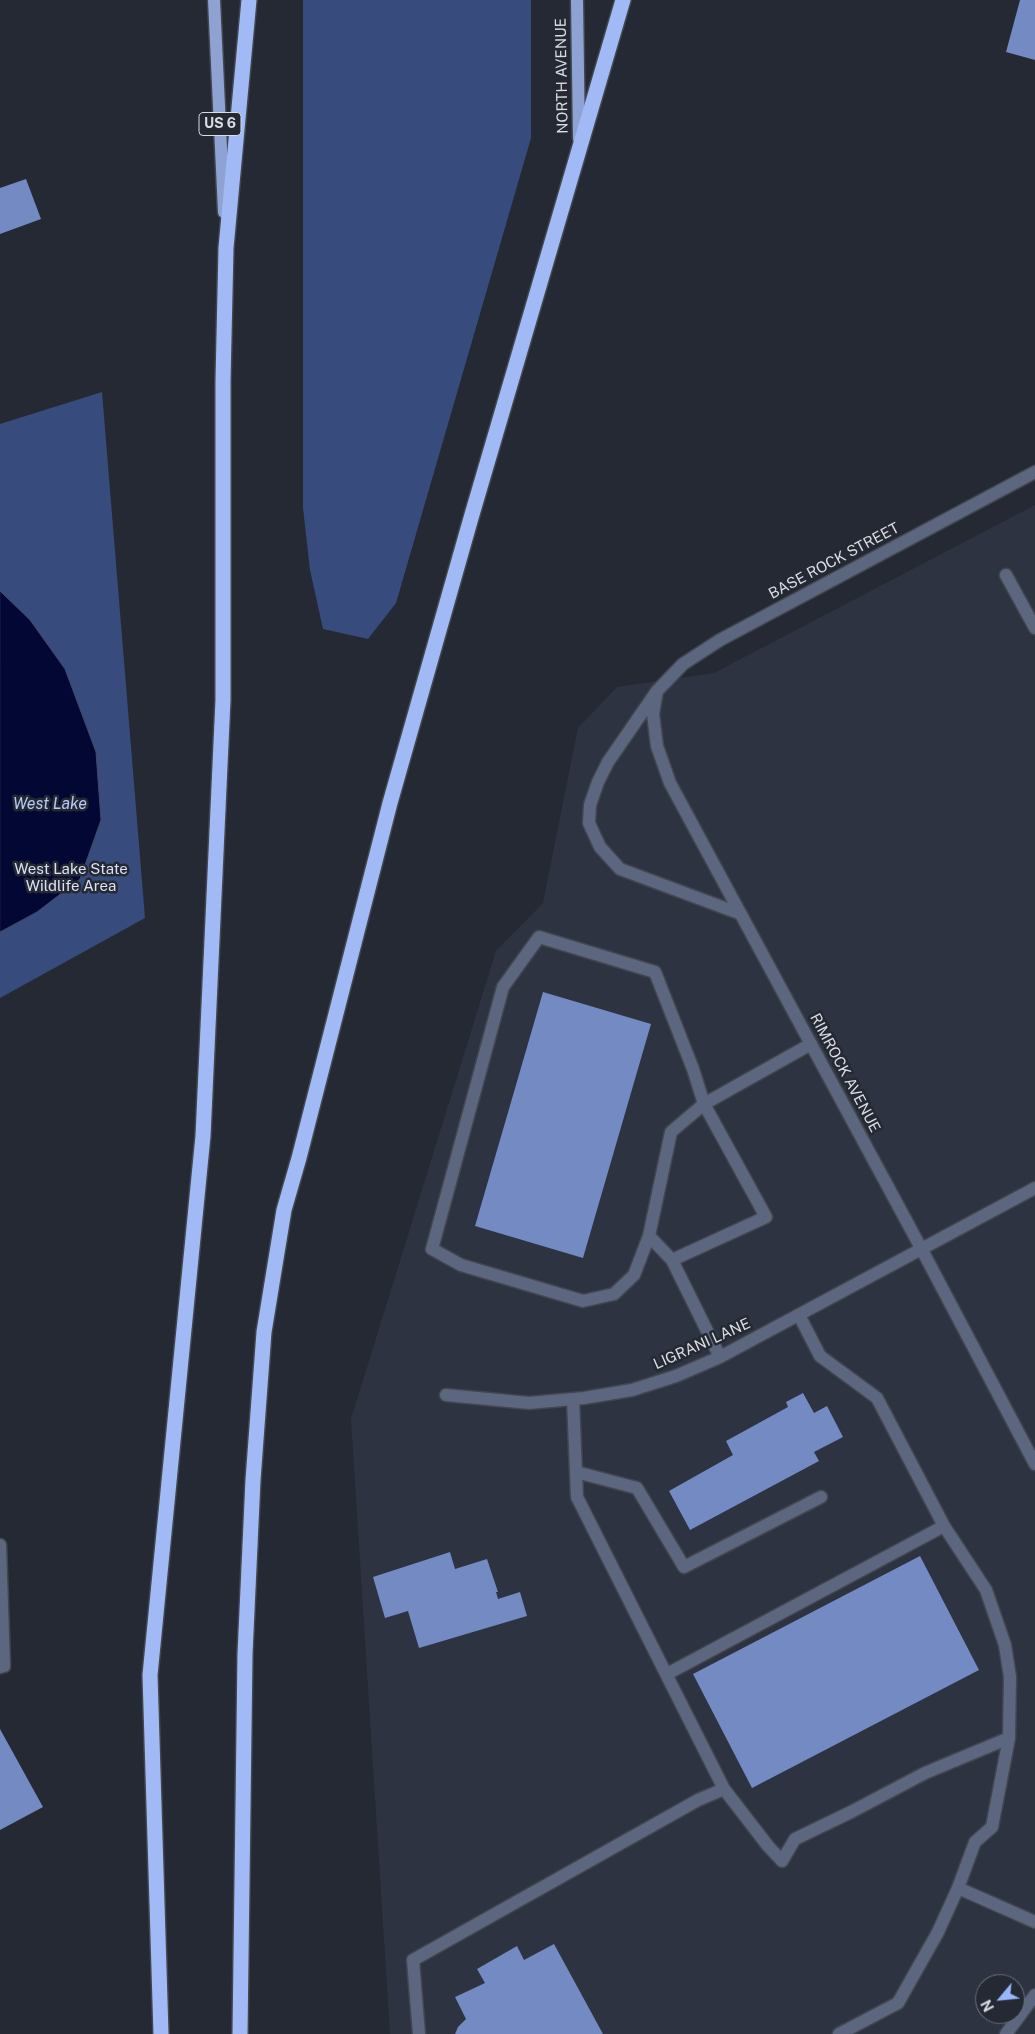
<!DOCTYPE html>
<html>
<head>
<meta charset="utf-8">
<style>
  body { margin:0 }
  #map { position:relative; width:1035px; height:2034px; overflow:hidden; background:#252933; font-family:"Public Sans",sans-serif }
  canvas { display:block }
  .north { position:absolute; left:975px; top:1974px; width:50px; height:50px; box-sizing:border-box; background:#252933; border:1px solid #6d7179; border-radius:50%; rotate:242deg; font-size:14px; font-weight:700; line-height:20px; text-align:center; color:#dadde3 }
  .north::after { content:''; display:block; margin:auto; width:18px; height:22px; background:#98b5fd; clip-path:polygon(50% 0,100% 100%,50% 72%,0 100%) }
</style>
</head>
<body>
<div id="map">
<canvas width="1035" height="2034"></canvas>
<div class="north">N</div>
</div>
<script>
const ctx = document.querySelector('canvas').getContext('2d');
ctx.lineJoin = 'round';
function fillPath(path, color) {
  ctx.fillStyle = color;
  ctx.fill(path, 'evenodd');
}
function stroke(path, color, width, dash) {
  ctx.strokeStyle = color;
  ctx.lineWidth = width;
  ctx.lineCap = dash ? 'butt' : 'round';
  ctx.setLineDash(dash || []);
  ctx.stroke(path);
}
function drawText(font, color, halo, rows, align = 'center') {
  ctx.font = font + ' "Public Sans",sans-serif';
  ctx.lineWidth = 5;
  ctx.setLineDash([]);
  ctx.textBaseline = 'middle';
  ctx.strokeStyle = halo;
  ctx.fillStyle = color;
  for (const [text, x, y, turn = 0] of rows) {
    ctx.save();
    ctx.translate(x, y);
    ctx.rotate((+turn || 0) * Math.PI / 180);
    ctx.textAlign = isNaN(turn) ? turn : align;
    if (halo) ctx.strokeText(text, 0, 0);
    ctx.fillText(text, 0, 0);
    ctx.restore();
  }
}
const built = new Path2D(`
  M1035 505V2034H390L351 1419 496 951 543 903 578 728 617 687 714 673ZM985 1984H1015V2014H985Z`);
const green = new Path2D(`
  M303 0H531V138L396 603 368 639 323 629 310 570 303 508Z
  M102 392 145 918 0 998V424Z`);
const water = new Path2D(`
  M0 591 30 620 65 669 96 752 101 820 80 879 37 912 0 932Z`);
const building = new Path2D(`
  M1020 0H1035V60L1006 52Z
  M26 179 41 219 0 234V188Z
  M543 992 651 1024 583 1258 475 1226Z
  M803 1393 814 1413 827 1406 843 1437 814 1452 819 1461 690 1530 669 1491 733 1455 726 1441 788 1407 786 1402Z
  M450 1552 455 1569 487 1559 498 1592H496L498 1599 520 1592 527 1616 419 1648 408 1611 385 1618 373 1577Z
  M920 1556 979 1670 752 1788 693 1674Z
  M0 1729 43 1807 0 1830Z
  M554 1944 603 2034H455L458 2027 466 2019 455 1997 485 1983 477 1969 517 1946 524 1960Z`);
const minor = new Path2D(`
  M1006 575 1035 628
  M657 691 653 714 657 746 670 783 921 1248 1035 1464
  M741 914 620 869 600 847 589 823 590 805 598 782 608 762 657 691 683 664 720 640 1035 472
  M649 1236 672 1260 720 1357
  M672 1260 766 1217 704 1104 671 1132 649 1236 634 1275 614 1294 583 1301 461 1265 432 1249 503 987 539 937 655 972 693 1069 704 1104 811 1044
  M799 1315 820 1356 877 1398 944 1526 986 1590 1005 1645 1010 1677 1009 1738 992 1827 975 1842 958 1888 938 1932 898 2003 839 2034
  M446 1395 529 1403 584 1398 632 1390 676 1376 720 1357 1035 1188
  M573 1399 577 1497 724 1789
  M576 1472 637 1488 684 1567 821 1497
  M0 1545 4 1666 0 1667
  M667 1674 944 1526
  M958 1888 1035 1922
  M419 2034 413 1960 698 1800 724 1789 768 1846 782 1861 795 1839 851 1812 925 1773 1009 1738
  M1006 2034 1035 1995`);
const major = new Path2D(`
  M214 0 224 212
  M577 0 579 139`);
const highway = new Path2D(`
  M161 2034 150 1675 203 1136 223 700V381L226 248 249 0
  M240 2034 245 1654 253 1480 264 1332 284 1210 299 1158 390 803 471 518 623 0`);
const shields = [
  [220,124,42]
];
const shieldNames = [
  ["US 6",220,124]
];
const streetNames = [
  ["NORTH AVENUE",562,76,-91],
  ["BASE ROCK STREET",834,561,-28],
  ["RIMROCK AVENUE",845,1073,62],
  ["LIGRANI LANE",702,1344,-24]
];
const parkNames = [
  ["West Lake State",71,869],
  ["Wildlife Area",71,886]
];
const waterNames = [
  ["West Lake",50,804]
];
fillPath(built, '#2e3342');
fillPath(green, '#384b7d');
fillPath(water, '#020734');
stroke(water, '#434768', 1);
fillPath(building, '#738ac2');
stroke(minor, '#42464f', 15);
stroke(major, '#42464f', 15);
stroke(highway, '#42464f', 18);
stroke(minor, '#5c667e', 12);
stroke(major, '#8ea2d3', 12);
stroke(highway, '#a1baf5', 15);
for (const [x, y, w] of shields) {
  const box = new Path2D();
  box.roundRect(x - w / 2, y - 11.5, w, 23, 4);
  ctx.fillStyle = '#252933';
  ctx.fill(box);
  stroke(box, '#dadde3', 1);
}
drawText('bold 14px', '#dadde3', null, shieldNames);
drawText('15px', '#dadde3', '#252933', streetNames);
drawText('15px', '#dbe2f3', '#252933', parkNames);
drawText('italic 16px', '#b7cbfb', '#252933', waterNames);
</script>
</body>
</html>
